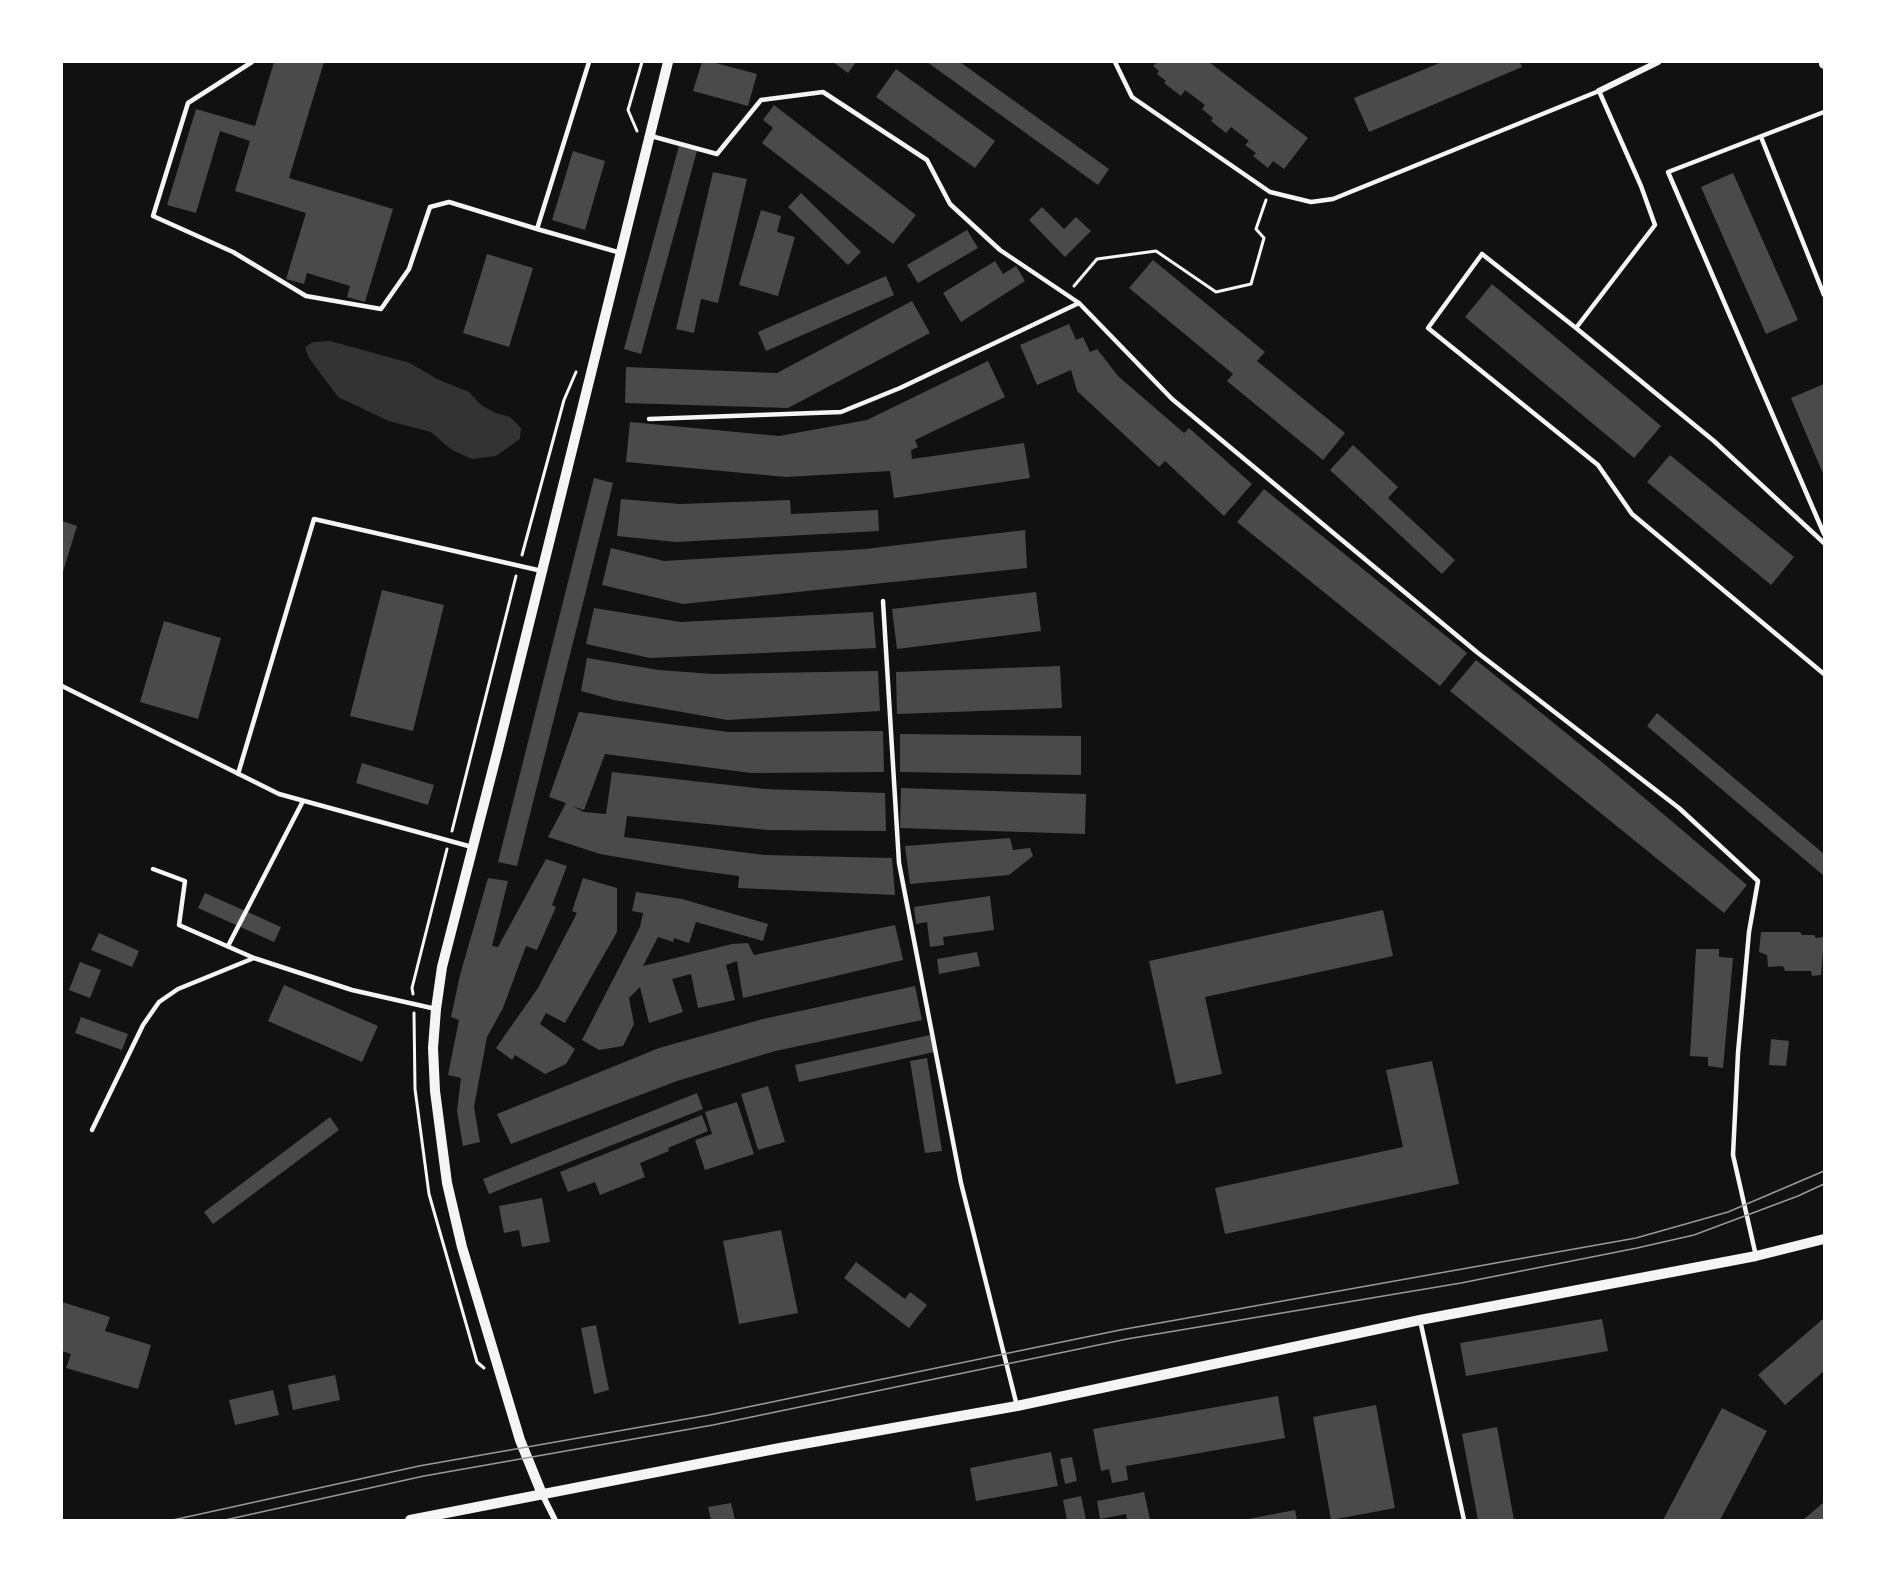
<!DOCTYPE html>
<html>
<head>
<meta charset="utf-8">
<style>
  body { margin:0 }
  #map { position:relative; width:1886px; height:1582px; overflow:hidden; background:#111; font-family:Inter,sans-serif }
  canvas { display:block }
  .frame { position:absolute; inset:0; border:63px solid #fff; pointer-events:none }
</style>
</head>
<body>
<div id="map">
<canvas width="1886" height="1582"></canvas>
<div class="frame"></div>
</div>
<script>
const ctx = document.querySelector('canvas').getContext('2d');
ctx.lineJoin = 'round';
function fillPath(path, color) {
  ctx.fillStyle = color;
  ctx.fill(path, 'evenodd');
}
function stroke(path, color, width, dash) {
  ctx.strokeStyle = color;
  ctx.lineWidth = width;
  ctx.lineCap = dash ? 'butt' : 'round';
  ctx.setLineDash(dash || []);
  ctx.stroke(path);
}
const water = new Path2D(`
  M330 341 410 363 437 379 469 392 481 405 496 413 510 417 521 428 520 439 496 456 472 459 452 450 431 432 389 421 338 397 309 358 305 347 313 342Z`);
const building = new Path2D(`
  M274 62H324L289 178 393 209 365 302 347 297 350 286 307 273 304 284 286 279 306 213 235 191 250 141 220 131 196 213 167 205 196 109 255 126Z
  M702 62H712L757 74 748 106 693 91Z
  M833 62H856L848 73Z
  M927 62H960L1109 169 1098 185Z
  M1157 62H1209L1308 138 1284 169 1273 161 1268 168 1253 156 1256 153 1245 145 1249 141 1231 127 1226 133 1211 121 1213 118 1202 109 1205 105 1185 90 1181 96 1164 83 1166 81 1157 74 1159 71 1153 66Z
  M1442 62H1520L1522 67 1369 132 1354 98Z
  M896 69 995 141 975 168 876 97Z
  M774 105 916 215 893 244 762 143 773 128 763 120Z
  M679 146 697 151 641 354 624 349Z
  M573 151 605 161 585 230 552 220Z
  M713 172 747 179 718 303 701 299 694 333 676 329Z
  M1733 173 1798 320 1766 334 1701 187Z
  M801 193 861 252 848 265 788 207Z
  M1042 207 1064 229 1076 217 1091 231 1065 257 1029 220Z
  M761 210 781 216 777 232 795 237 778 296 739 285Z
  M967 230 978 248 918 283 907 265Z
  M487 254 533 268 509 347 463 333Z
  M1153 260 1265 352 1257 361 1345 433 1323 460 1227 381 1233 374 1129 288Z
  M995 261 1003 274 1016 266 1025 281 961 322 943 293Z
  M886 276 894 295 766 351 758 332Z
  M1492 284 1661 426 1634 458 1465 317Z
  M912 301 930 333 788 408 625 403 626 367 777 373Z
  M1069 324 1076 340 1083 337 1090 352 1097 349 1118 376 1184 433 1189 428 1252 484 1224 516 1165 461 1159 467 1077 391 1071 370 1037 385 1020 345Z
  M988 361 1005 397 915 440 918 447 911 450 912 459 1024 443 1030 478 894 498 890 471 786 477 626 462 630 422 779 436 867 420Z
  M1824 384V476L1791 398Z
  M1353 445 1398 487 1388 498 1455 560 1442 574 1330 470Z
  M1670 455 1794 557 1771 585 1647 482Z
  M594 478 613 483 517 866 498 862Z
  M1264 489 1467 653 1440 686 1237 522Z
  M621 499 680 504 790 500 791 514 878 510 879 531 676 542 617 536Z
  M62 521 77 526 62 575Z
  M1025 530 1027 568 683 604 602 585 611 548 664 561 865 549Z
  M382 590 444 605 413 731 350 716Z
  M1036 592 1041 631 897 649 892 609Z
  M594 608 681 622 873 612 876 648 650 658 586 644Z
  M164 621 221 638 198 719 140 702Z
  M587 658 659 670 713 674 878 671 880 711 727 720 614 700 581 691Z
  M1476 660 1603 763 1747 885 1724 913 1450 691Z
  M1060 666 1062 708 897 714 896 672Z
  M579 712 728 732 883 731 884 772 751 773 605 754 584 810 572 806 584 812 606 814 612 772 765 789 885 793 886 831 768 830 627 816 624 837 764 855 892 858 895 895 738 888 739 876 687 869 600 854 548 837 566 803 549 797Z
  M1657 713 1824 854V876L1647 726Z
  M900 734 1081 736V775L900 772Z
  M362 763 434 785 428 805 356 783Z
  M901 788 1086 794 1085 834 900 828Z
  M1010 838 1013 850 1030 848 1033 856 1009 875 910 884 905 846Z
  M546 859 567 866 552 905 556 907 537 950 526 946 503 1008 487 1037 474 1107 480 1142 463 1146 457 1111 461 1078 448 1075 459 1020 451 1017 460 975 488 878 508 881 492 946 498 947Z
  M583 878 617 888V932L565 1023 546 1013 540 1024 575 1049 566 1064 545 1074 515 1055 512 1060 496 1048 538 988 577 913 572 911Z
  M636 892 682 899 768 924 763 941 696 922 689 943 674 938 673 942 658 937 643 966 732 944 748 943 754 955 895 925 903 960 743 998 737 961 726 965 735 1000 698 1008 691 974 672 979 683 1012 649 1023 640 987 629 998 634 1024 623 1046 599 1050 582 1040 640 927 643 913 632 911Z
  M205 893 281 927 274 942 198 908Z
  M990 896 994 930 943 937 944 945 930 947 927 922 916 924 914 907Z
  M1383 910 1393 956 1205 997 1222 1074 1176 1084 1149 961Z
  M1761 932H1800L1802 935H1814L1816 938 1824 937 1821 975 1812 976 1811 971H1785L1783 966 1768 967 1767 955 1759 952Z
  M99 933 139 951 132 967 91 950Z
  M1696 949H1719V957L1733 958 1723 1068 1708 1066V1057L1690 1056Z
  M977 952 980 966 939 974 937 959Z
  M80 962 101 970 90 998 69 990Z
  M284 985 378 1026 362 1062 268 1021Z
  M915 986 922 1020 775 1051 677 1081 511 1144 497 1114 659 1048 763 1019Z
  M81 1017 128 1034 122 1050 75 1033Z
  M930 1035 934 1052 799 1082 795 1065Z
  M1771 1039 1789 1041 1786 1066 1769 1065Z
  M927 1058 942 1151 925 1153 910 1061Z
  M1432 1061 1459 1184 1225 1234 1215 1188 1403 1147 1386 1070Z
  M768 1086 785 1142 758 1150 741 1094Z
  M697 1093 703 1109 489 1194 483 1179Z
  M737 1102 754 1154 705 1170 695 1140 712 1134 705 1112Z
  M702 1115 708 1131 668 1148 669 1151 640 1163 645 1177 600 1195 595 1182 568 1192 560 1172Z
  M330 1117 339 1130 213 1224 204 1212Z
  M542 1198 550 1242 522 1247 519 1230 504 1233 499 1206Z
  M781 1230 798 1313 739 1324 723 1241Z
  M856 1262 905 1299 910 1292 927 1305 909 1328 844 1278Z
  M62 1302 110 1317 105 1331 151 1345 138 1389 66 1368 71 1354 62 1351Z
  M1824 1318V1371L1785 1405 1758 1375Z
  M1602 1319 1608 1351 1466 1376 1460 1343Z
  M596 1325 609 1390 594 1394 581 1328Z
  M335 1375 340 1400 293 1410 288 1385Z
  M273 1390 279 1415 235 1425 229 1400Z
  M1278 1396 1285 1438 1126 1466 1128 1480 1112 1483 1109 1469 1101 1471 1093 1429Z
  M1376 1405 1395 1508 1331 1520 1313 1417Z
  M1722 1408 1767 1431 1720 1520H1663Z
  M1497 1427 1514 1520H1478L1462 1434Z
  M1051 1452 1058 1486 976 1501 970 1468Z
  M1072 1457 1077 1481 1065 1484 1060 1459Z
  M1144 1492 1150 1520H1127L1126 1514 1100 1519 1097 1501Z
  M1081 1496 1086 1520H1067L1063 1500Z
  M1824 1502V1520H1803Z
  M731 1503 735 1520H711L708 1507Z
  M1295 1510 1297 1520H1248V1519Z`);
const path = new Path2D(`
  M637 131 628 110 642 62
  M1074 286 1097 259 1156 251 1216 292 1251 284 1264 238 1256 229 1266 200
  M522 555 564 400 576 372
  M452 831 516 576
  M413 994 412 988 447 849
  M414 1013 415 1089 429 1194 477 1362 484 1368`);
const service = new Path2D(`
  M252 62 188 103 153 216 233 252 306 296 381 309 409 269 430 207 449 202 537 229 621 253
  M1115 62 1132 97 1270 192 1311 202 1333 199 1599 91 1641 186 1655 225 1576 328 1714 441 1824 543
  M1824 112 1668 172 1824 534
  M651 136 717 154 761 100 823 92 927 160 950 204 1000 250 1079 303 1172 399 1478 653 1679 808 1758 881 1749 932 1738 1053 1733 1155 1756 1256
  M1761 137 1824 295
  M537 229 589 62
  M1576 328 1482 254 1428 328 1598 465 1632 514 1824 674
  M649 419 841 412 900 388 1079 303
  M883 601 899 863 961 1183 1017 1406
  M62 686 279 794 472 847
  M238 774 314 519 542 571
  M153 869 185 881 179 925 254 958
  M228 946 303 801
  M92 1130 143 1025 159 1002 178 989 254 958 352 990 436 1009
  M1420 1320 1464 1520`);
const minor = new Path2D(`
  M1599 91 1658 62
  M542 1494 555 1520`);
const tertiary = new Path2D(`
  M1824 62V64
  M542 1494 520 1440 462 1247 447 1183 435 1091 433 1048 436 1009 442 967 498 749 668 62
  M410 1520 780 1448 1017 1406 1420 1320 1756 1256 1824 1239`);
const tram = new Path2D(`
  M173 1520 419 1466 709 1415 1120 1330 1636 1238 1728 1212 1824 1171
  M225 1520 424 1476 713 1425 1127 1339 1461 1283 1637 1248 1694 1235 1798 1196 1824 1184`);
fillPath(water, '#333');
fillPath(building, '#4a4a4a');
stroke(path, '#f5f5f5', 3);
stroke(service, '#f5f5f5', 4.5);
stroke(minor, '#f5f5f5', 6);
stroke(tertiary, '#f5f5f5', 10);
stroke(tram, '#9a9a9a', 1.5);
</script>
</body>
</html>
